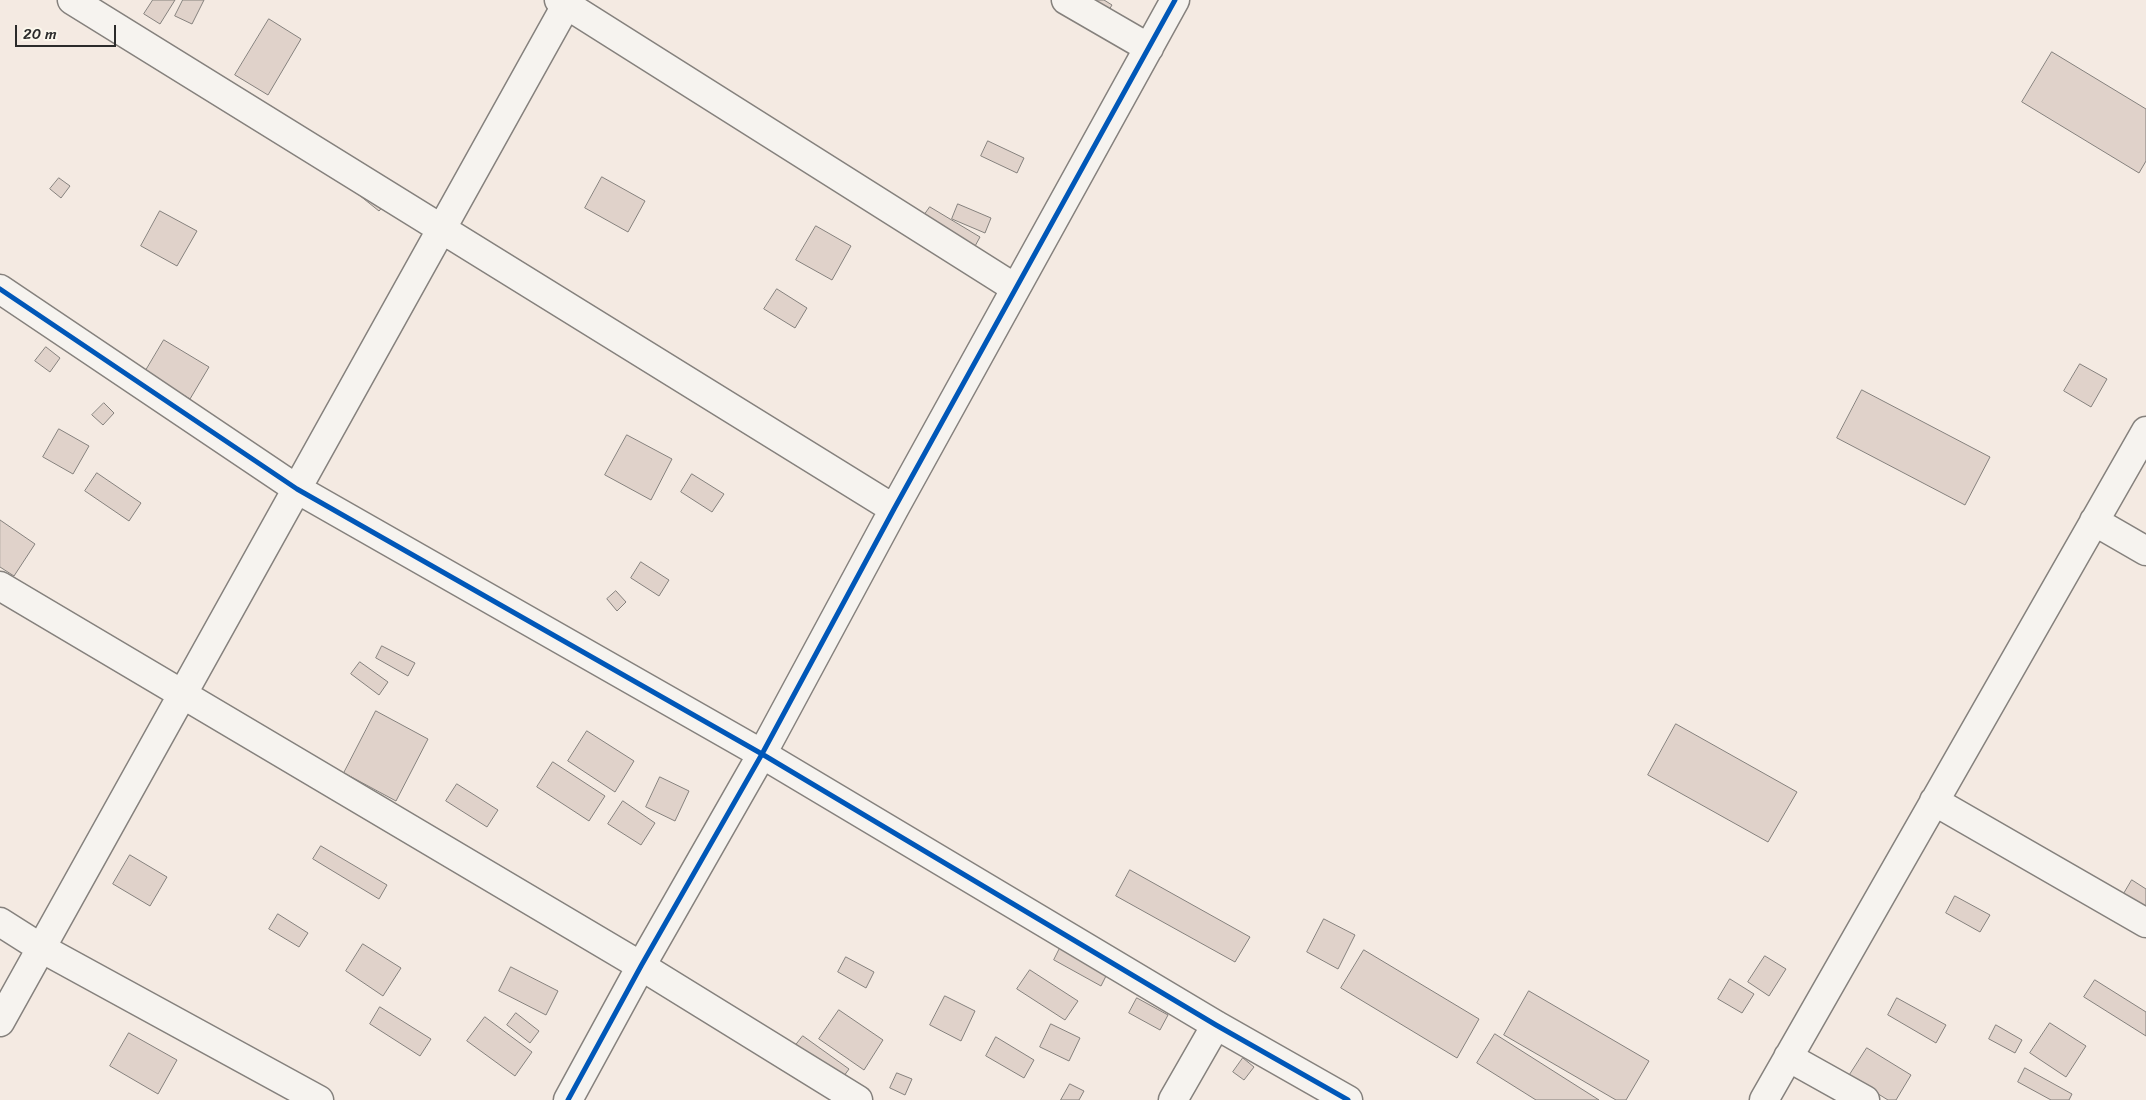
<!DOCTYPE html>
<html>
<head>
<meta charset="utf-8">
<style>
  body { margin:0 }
  #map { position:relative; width:2146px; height:1100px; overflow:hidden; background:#f4eae2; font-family:Sriracha,sans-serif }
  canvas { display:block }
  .scale { position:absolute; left:15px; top:25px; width:101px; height:22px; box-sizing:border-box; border:2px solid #2b2b2b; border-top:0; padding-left:6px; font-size:15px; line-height:18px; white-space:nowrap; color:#2b2b2b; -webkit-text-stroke:4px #fbf7ec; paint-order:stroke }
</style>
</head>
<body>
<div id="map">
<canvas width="2146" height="1100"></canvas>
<div class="scale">20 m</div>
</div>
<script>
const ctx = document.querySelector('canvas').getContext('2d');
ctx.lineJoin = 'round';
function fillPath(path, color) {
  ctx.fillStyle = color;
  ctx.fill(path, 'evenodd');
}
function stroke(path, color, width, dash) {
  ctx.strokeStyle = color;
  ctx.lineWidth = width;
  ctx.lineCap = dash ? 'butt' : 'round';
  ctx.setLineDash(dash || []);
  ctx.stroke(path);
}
const building = new Path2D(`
  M153 0H175L160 24 144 14Z
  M183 0H204L192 24 175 16Z
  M1075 0H1104L1112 5 1104 18Z
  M269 19 301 39 268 95 235 75Z
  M2052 52 2146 109V161L2139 173 2022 102Z
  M988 141 1024 158 1017 173 981 156Z
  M602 177 645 201 628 232 585 208Z
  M59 178 70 186 61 198 50 189Z
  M362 182 387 202 379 211 354 191Z
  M958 204 991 218 985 233 952 219Z
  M930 207 980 237 974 248 923 217Z
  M160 211 197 231 177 266 141 246Z
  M816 226 851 246 832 280 796 260Z
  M777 289 807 308 795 328 764 309Z
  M164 340 209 367 190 399 145 372Z
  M46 347 60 358 50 372 35 361Z
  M2080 364 2107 379 2091 407 2064 391Z
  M1862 390 1990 457 1965 505 1837 438Z
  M104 403 114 413 103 425 92 415Z
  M59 429 89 446 73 474 43 457Z
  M627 435 672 459 651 500 605 475Z
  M97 473 141 503 129 521 85 491Z
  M692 474 724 494 712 512 681 492Z
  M0 520 35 544 14 576 0 567Z
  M641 562 669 580 659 596 631 578Z
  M616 591 626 602 617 611 607 599Z
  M382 646 415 663 408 676 376 658Z
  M360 662 388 682 379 695 351 674Z
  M376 711 428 739 396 801 344 773Z
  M1676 724 1797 792 1768 842 1648 775Z
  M587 731 634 761 615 792 568 761Z
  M553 762 605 796 589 821 537 787Z
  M660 777 689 791 675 821 646 807Z
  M457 784 498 810 487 827 446 801Z
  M623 801 655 823 641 845 608 824Z
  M321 846 387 885 379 899 313 859Z
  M130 855 167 877 150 906 113 884Z
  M1130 870 1250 937 1235 962 1116 896Z
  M2132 880 2146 889V917L2119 902Z
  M1955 896 1990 915 1980 932 1946 913Z
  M278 914 308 933 299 947 269 929Z
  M1324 919 1355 935 1338 969 1307 952Z
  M363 944 401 968 383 996 346 971Z
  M1060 948 1107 974 1101 986 1054 960Z
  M1364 950 1479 1019 1457 1058 1341 988Z
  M1765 956 1786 969 1769 996 1748 982Z
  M846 957 874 972 866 988 838 972Z
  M511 967 558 991 546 1015 499 991Z
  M1030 970 1078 1001 1065 1020 1017 989Z
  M1730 979 1754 994 1742 1013 1718 999Z
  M2095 980 2146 1012V1036L2084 997Z
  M1529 991 1649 1061 1626 1100H1616L1504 1035Z
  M945 996 975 1011 961 1041 930 1025Z
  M1137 998 1168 1015 1160 1030 1129 1013Z
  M1897 998 1946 1025 1936 1043 1888 1015Z
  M380 1007 431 1039 420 1056 370 1024Z
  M839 1010 883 1040 864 1070 819 1039Z
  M516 1013 539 1031 530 1043 507 1025Z
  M485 1017 532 1052 515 1076 467 1041Z
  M2050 1023 2086 1046 2066 1077 2030 1053Z
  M1051 1024 1080 1038 1069 1061 1040 1047Z
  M1996 1025 2022 1040 2015 1053 1989 1039Z
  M129 1033 177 1060 158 1094 110 1066Z
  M1495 1034 1599 1100H1536L1477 1063Z
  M803 1036 849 1069 838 1084 792 1050Z
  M996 1037 1034 1060 1024 1078 986 1056Z
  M1867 1048 1911 1075 1896 1100H1888L1849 1076Z
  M1243 1058 1254 1067 1244 1080 1233 1072Z
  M2025 1068 2072 1094 2069 1100H2051L2018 1082Z
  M897 1073 912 1079 905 1095 890 1088Z
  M1070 1084 1084 1091 1079 1100H1061Z`);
const minor = new Path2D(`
  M72 0 894 509
  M559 0 1015 288
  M1066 0 1149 48
  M0 289 297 489 762 754 1216 1025 1348 1100
  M2094 521 2146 551
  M0 586 641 966 858 1100
  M1934 801 2146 923
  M0 922 41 948 319 1100
  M0 1022 569 0
  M1788 1057 1865 1100
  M568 1100 641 966 762 754 894 509 1175 0
  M1173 1100 1216 1025
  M1764 1100 2146 431`);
const cycleway = new Path2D(`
  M0 289 297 489 762 754 1216 1025 1348 1100
  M568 1100 641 966 762 754 894 509 1175 0`);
fillPath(building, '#e0d2ca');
stroke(building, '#85817d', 1);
stroke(minor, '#85817d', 31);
stroke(minor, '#f6f3ef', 28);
stroke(cycleway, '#0057b8', 5);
</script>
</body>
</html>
